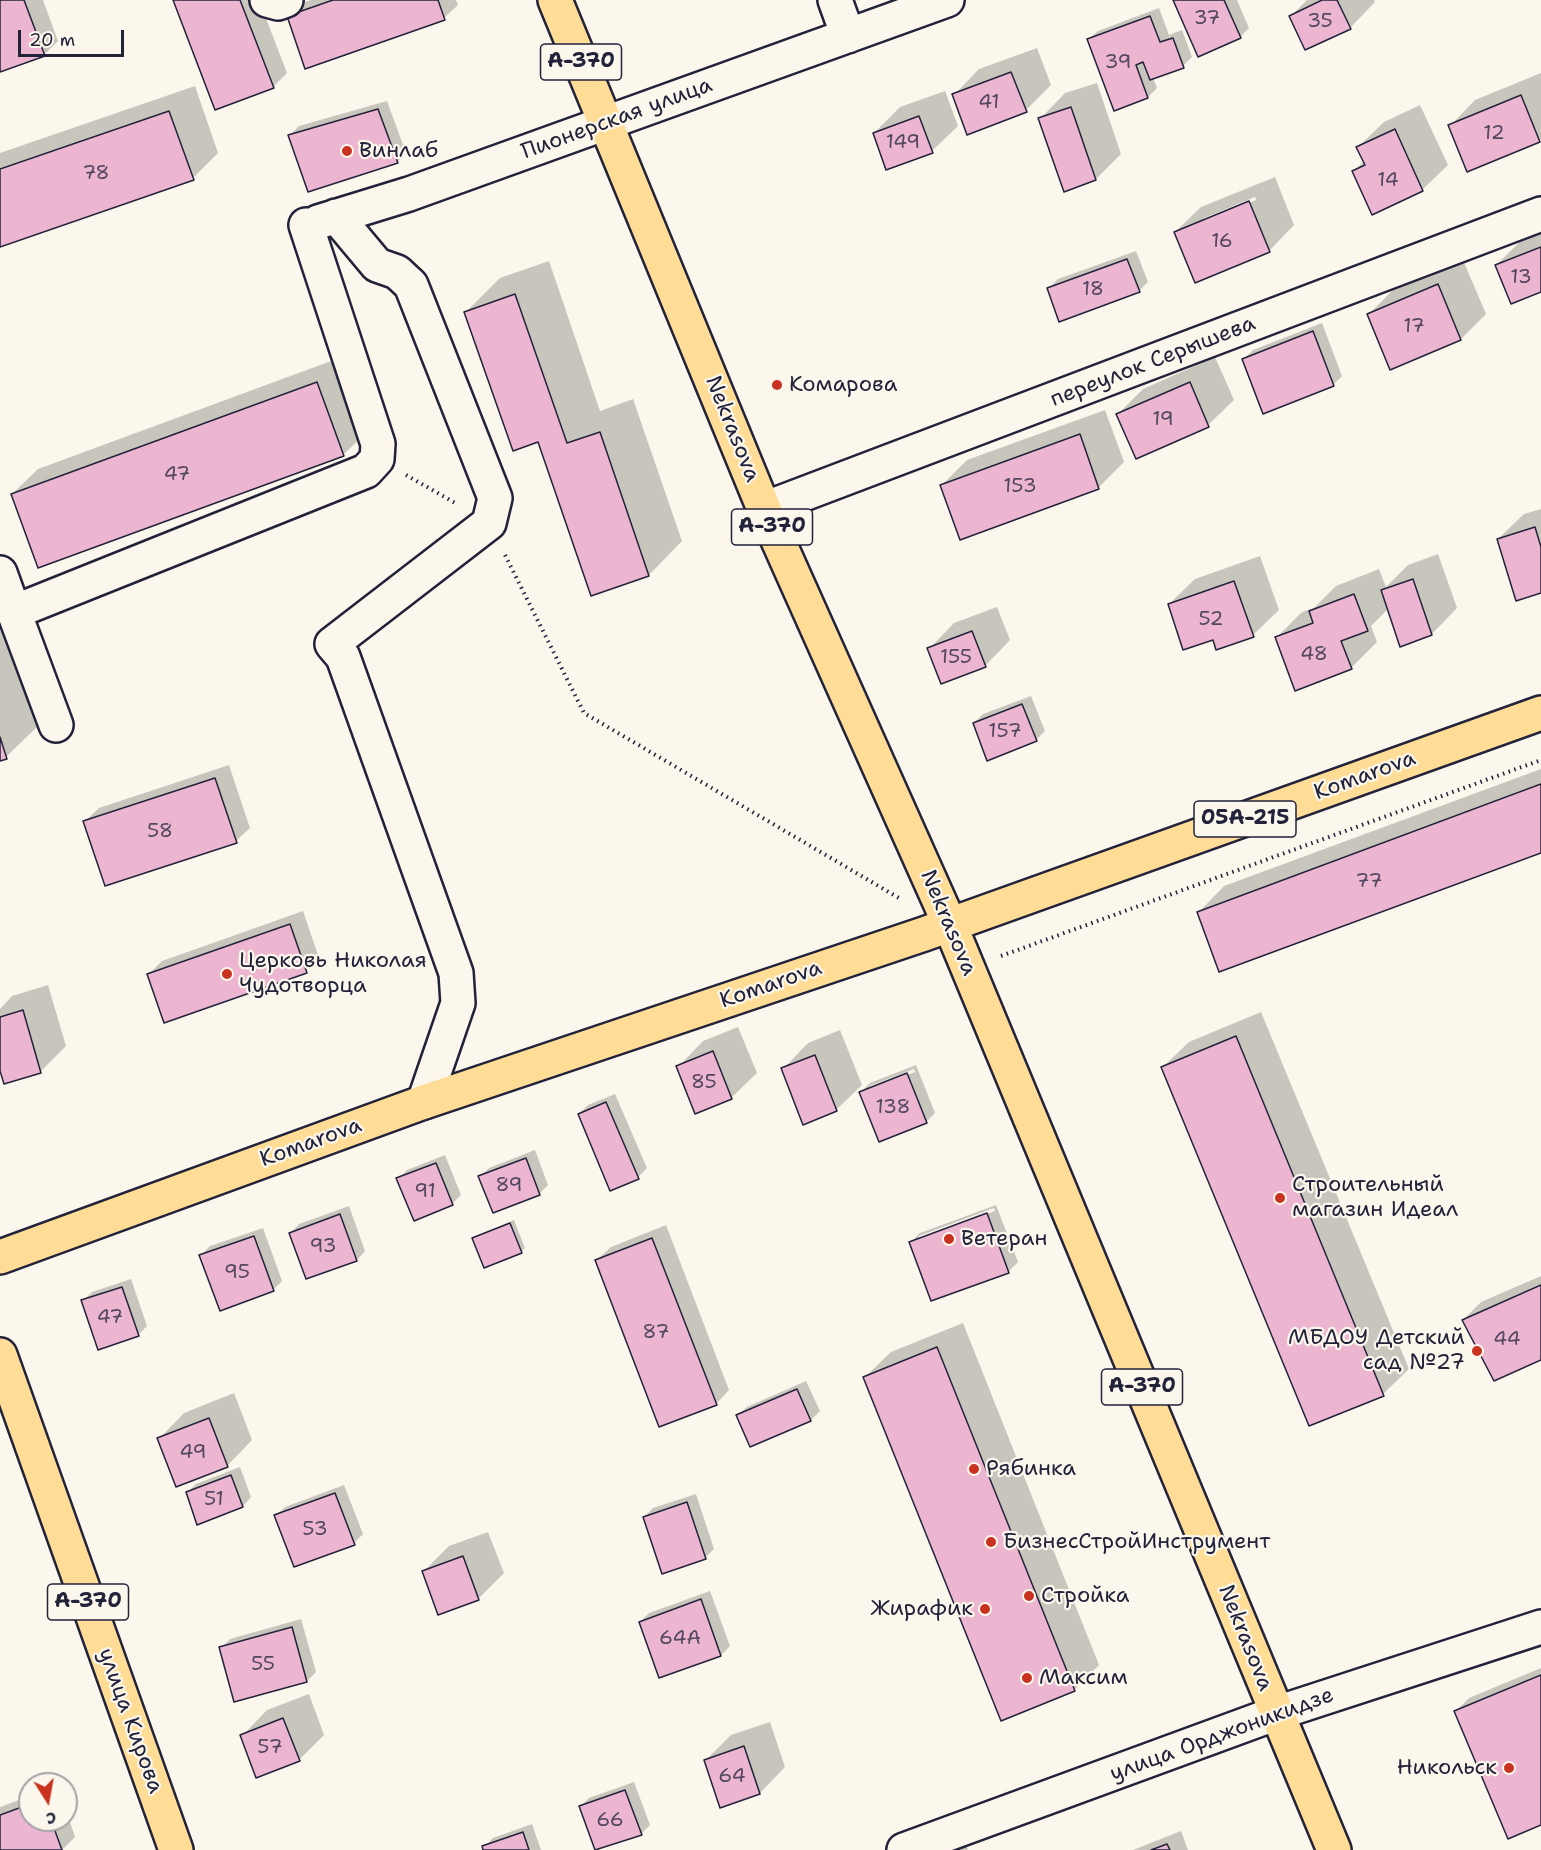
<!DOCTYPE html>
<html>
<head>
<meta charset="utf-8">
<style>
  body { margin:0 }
  #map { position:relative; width:1541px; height:1850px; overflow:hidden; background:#fbf7ec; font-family:"Shantell Sans",sans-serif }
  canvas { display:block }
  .north { position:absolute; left:18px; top:1772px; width:60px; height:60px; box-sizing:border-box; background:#fbf7ec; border:2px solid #a4a2a5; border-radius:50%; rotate:169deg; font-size:16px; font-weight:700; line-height:24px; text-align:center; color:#22223b }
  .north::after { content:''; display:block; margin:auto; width:21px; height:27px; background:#c8321e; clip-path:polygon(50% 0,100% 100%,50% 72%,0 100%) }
  .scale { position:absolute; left:18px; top:30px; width:106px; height:27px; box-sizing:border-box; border:3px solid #22223b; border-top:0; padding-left:8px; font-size:18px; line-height:21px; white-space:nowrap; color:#22223b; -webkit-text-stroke:4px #fbf7ec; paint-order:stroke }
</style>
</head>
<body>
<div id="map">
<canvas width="1541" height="1850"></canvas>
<div class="north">С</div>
<div class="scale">20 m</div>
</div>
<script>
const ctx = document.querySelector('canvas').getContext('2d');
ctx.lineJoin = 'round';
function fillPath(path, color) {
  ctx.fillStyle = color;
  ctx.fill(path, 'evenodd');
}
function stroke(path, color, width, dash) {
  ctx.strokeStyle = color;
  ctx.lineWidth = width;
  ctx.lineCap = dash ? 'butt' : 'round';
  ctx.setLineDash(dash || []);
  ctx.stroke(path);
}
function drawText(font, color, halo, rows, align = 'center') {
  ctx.font = font + ' "Shantell Sans",sans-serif';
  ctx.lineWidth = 4.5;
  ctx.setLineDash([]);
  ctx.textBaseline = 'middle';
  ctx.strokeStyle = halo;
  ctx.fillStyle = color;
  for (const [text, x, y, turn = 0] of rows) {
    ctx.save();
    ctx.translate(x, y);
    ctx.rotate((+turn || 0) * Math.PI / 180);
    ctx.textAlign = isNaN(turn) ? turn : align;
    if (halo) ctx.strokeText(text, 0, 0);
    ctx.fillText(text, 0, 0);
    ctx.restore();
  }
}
const shadow = new Path2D(`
  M0 0H43L58 41 44 55 0 70Z
  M175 0H259L287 73 273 87Z
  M311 0H456L458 5 444 18 289 17 302 3Z
  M1175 0H1237L1249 28 1240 37Z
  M1307 0H1374L1375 2 1350 28 1291 16Z
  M1159 8 1169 35 1182 30 1192 57 1183 66 1153 78 1157 88 1148 97 1089 39 1098 31Z
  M1037 48 1051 85 1026 110 954 95 979 69Z
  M1541 73V139L1468 170 1450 126 1475 100Z
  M1097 83 1121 154 1096 179 1040 119 1065 93Z
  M195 86 218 153 193 178 0 245V153Z
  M945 91 958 126 932 151 874 133 900 107Z
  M387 101 406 153 397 162 290 135 299 126Z
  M1420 105 1448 165 1422 190 1354 171 1365 160 1358 147 1384 122Z
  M1275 177 1294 225 1269 251 1175 232 1201 207ZM1255 197 1256 200 1204 221V218Z
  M1541 232V291L1496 265 1522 240Z
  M1136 251 1148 282 1139 291 1049 288 1058 279Z
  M1463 260 1486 314 1461 339 1368 315 1394 289Z
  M549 261 600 411 633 399 682 541 649 575 539 440 466 312 500 278Z
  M1322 323 1342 376 1333 385 1244 359 1253 350Z
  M342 357 369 430 343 455 12 494 38 469Z
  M1215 357 1234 400 1208 425 1137 457 1118 414 1143 389Z
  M1105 410 1124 462 1099 487 961 538 942 485 967 460Z
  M1541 509V591L1498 539 1524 514Z
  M1438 554 1457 608 1432 634 1401 645 1389 608 1371 626 1377 642 1351 668 1276 638 1302 612 1314 608 1336 586 1379 569 1386 587 1408 565Z
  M1260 556 1279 610 1253 635 1214 638 1169 604 1195 579Z
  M0 603 40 724 6 757 0 760Z
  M997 607 1010 640 985 666 929 649 954 623Z
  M1031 696 1045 731 1036 740 974 723 983 714Z
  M229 765 250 828 236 841 85 821 99 808Z
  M1541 769V851L1199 912 1224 886Z
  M303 911 319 958 306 971 148 975 162 961Z
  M48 985 66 1046 40 1072 0 1066V1009L12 996Z
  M1261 1012 1409 1369 1383 1394 1163 1067 1189 1042Z
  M738 1027 757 1073 731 1098 678 1067 703 1041Z
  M840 1030 862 1085 836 1110 783 1069 808 1043Z
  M916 1065 935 1113 926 1122 861 1092 870 1083ZM914 1069 915 1072 870 1089V1086Z
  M615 1094 647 1168 638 1177 579 1114 588 1105Z
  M535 1150 548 1185 539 1194 494 1211 480 1177 489 1168Z
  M445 1155 461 1195 452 1204 398 1179 407 1170Z
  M996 1205 1018 1262 1009 1271 932 1299 911 1242 920 1233ZM994 1208 995 1211 919 1239V1236Z
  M349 1206 365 1251 357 1260 291 1233 299 1224Z
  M514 1220 525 1248 521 1252 473 1238Z
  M666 1225 729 1390 716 1404 597 1260 611 1247Z
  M263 1228 282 1281 273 1290 201 1255 210 1246Z
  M1541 1276V1359L1463 1320 1481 1302Z
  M131 1279 147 1326 138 1335 83 1301 92 1292Z
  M963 1323 1099 1665 1074 1690 865 1377 891 1352Z
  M806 1381 820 1411 811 1420 751 1445 738 1415 747 1407Z
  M234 1393 252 1440 227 1466 159 1439 184 1413Z
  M240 1467 251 1497 243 1506 187 1493 196 1484Z
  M344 1485 363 1534 354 1543 276 1516 285 1507Z
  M696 1494 714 1549 705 1558 644 1517 653 1508Z
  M488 1532 504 1573 478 1599 423 1572 449 1546Z
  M710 1591 730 1646 721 1655 640 1622 649 1613Z
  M301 1619 316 1672 307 1681 221 1648 230 1639Z
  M1541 1668V1824L1456 1711 1469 1698Z
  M309 1694 324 1735 299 1760 242 1736 267 1710Z
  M770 1722 785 1767 760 1793 721 1806 706 1760 731 1735Z
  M634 1782 650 1825 641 1834 597 1850 580 1807 589 1798Z
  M30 1796V1820H66V1810L75 1837 62 1850H0V1807Z
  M532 1824 541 1850H485L484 1847 493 1838Z
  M1181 1831 1188 1850H1133Z
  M964 1838 968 1850H933Z`);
const building = new Path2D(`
  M0 0H24L45 56 0 72Z
  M173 0H240L274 88 215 110Z
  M333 0H438L445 20 305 69 287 16Z
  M1173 0H1224L1241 38 1198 57Z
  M1322 0H1337L1351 29 1305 50 1289 16Z
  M1150 16 1160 42 1173 38 1184 68 1150 80 1143 62 1136 65 1148 98 1114 111 1087 39Z
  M1011 72 1027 112 967 135 952 94Z
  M1521 95 1540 142 1467 172 1448 125Z
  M1071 107 1096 180 1064 192 1038 118Z
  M378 109 398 163 308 192 288 135Z
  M169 111 194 180 0 247V169Z
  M919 116 933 153 886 170 873 133Z
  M1395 129 1423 191 1372 215 1352 171 1365 165 1356 147Z
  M1249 201 1270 252 1195 283 1174 232Z
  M1541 247V292L1511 304 1495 265Z
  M1127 259 1140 292 1059 322 1047 288Z
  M1438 284 1461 340 1390 370 1367 314Z
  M515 294 567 443 600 432 649 576 591 596 538 442 513 451 464 312Z
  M1313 331 1334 386 1263 414 1242 359Z
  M317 382 344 456 38 568 11 494Z
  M1190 382 1209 427 1136 459 1116 414Z
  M1080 434 1099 489 960 540 940 485Z
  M1535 527 1541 547V593L1516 601 1497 539Z
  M1413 579 1432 635 1400 647 1381 590Z
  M1234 581 1254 637 1216 650 1213 640 1183 650 1168 604Z
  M1354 594 1368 631 1341 641 1352 669 1295 691 1275 637 1313 623 1309 611Z
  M972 631 986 667 941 684 927 648Z
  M1022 704 1037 741 987 761 973 723Z
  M0 737 7 759 0 761Z
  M215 778 237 843 105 886 83 821Z
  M1541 784V853L1219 972 1197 912Z
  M290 924 307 973 164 1023 147 974Z
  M23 1010 41 1073 4 1084 0 1071V1017Z
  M1236 1036 1384 1396 1309 1426 1161 1067Z
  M713 1051 732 1099 695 1114 676 1066Z
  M815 1055 837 1111 803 1125 781 1068Z
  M907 1073 927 1123 879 1142 859 1092Z
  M606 1102 639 1179 610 1191 578 1114Z
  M526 1158 540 1195 493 1213 478 1176Z
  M436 1163 453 1205 414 1221 396 1178Z
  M987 1213 1009 1273 931 1301 909 1242Z
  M340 1214 357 1261 306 1279 289 1233Z
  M510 1223 522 1253 484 1268 472 1238Z
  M254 1236 274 1291 220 1311 199 1255Z
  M652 1238 717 1405 659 1427 595 1260Z
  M1541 1285V1360L1494 1381 1462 1320Z
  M122 1287 139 1336 98 1350 81 1300Z
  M937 1347 1075 1691 1001 1721 863 1377Z
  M797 1389 811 1421 750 1447 736 1415Z
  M209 1418 228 1467 176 1487 157 1438Z
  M231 1475 243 1507 197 1525 186 1492Z
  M335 1493 355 1545 294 1567 274 1515Z
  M687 1502 706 1559 662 1574 643 1517Z
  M463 1556 479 1600 438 1615 422 1571Z
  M701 1599 721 1656 659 1678 639 1622Z
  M292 1627 307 1682 234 1702 219 1647Z
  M1541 1675V1825L1508 1839 1454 1711Z
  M283 1718 300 1761 256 1778 240 1735Z
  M744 1746 760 1794 720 1808 704 1760Z
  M625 1790 642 1835 595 1850 579 1806Z
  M30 1804V1820H51L62 1850H0V1815Z
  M523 1832 529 1850H483L482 1846Z
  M1167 1844 1170 1850H1151Z`);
const path = new Path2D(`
  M406 475 457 504
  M505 555 584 713 899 898
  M1001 956 1541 760`);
const minor = new Path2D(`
  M267 0 278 3 286 0
  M835 0 848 36
  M336 216 377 265 397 272 411 285 495 498 489 523 332 644 343 657 456 973 458 1003 424 1102
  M318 222 409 194 947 0
  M764 509 1541 214
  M0 573 14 612
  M56 725 14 612 366 471 377 459 378 444 306 225
  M904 1850 1277 1713 1541 1627`);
const major = new Path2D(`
  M555 0 764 509 950 925`);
const highway = new Path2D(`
  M950 925 1334 1850
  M0 1257 424 1102 924 934 1541 713
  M0 1355 176 1850`);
const markers = [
  [347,151,6,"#c8321e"],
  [777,385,6,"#c8321e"],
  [227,974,6,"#c8321e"],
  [1280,1198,6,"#c8321e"],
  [949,1239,6,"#c8321e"],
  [1477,1351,6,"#c8321e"],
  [974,1469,6,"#c8321e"],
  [991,1542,6,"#c8321e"],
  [1029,1596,6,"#c8321e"],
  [985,1609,6,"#c8321e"],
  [1027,1678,6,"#c8321e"],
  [1509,1768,6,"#c8321e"]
];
const numberNames = [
  ["37",1207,19],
  ["35",1320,22],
  ["39",1118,63],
  ["41",989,103],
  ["12",1494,134],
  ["149",903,143],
  ["78",96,174],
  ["14",1388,181],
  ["16",1222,242],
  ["13",1521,278],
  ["18",1093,290],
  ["17",1414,327],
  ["19",1163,420],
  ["47",177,475],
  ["153",1020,487],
  ["52",1211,620],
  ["48",1314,655],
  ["155",956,658],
  ["157",1005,732],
  ["58",160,832],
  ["77",1369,882],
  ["85",704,1083],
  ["138",893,1108],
  ["89",509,1186],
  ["91",425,1192],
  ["93",323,1247],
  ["95",237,1273],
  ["47",110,1318],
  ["87",656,1333],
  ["44",1507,1340],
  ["49",193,1453],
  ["51",214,1500],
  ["53",315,1530],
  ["64А",680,1639],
  ["55",263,1665],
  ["57",270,1748],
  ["64",732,1777],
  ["66",610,1821]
];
const shields = [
  [581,62,81],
  [772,527,81],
  [1245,819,102],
  [1142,1387,81],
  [88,1602,81]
];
const shieldNames = [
  ["А-370",581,62],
  ["А-370",772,527],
  ["05А-215",1245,819],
  ["А-370",1142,1387],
  ["А-370",88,1602]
];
const streetNames = [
  ["Пионерская улица",617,119,-20],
  ["переулок Серышева",1153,362,-21],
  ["Nekrasova",732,429,68],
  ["Komarova",1365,776,-20],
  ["Nekrasova",948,923,67],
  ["Komarova",771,985,-19],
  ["Komarova",311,1143,-20],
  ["Nekrasova",1245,1638,68],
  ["улица Кирова",130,1721,70],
  ["улица Орджоникидзе",1222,1735,-20]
];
const poiNames = [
  ["Винлаб",359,151],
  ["Комарова",789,385],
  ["Церковь Николая",239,961],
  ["Чудотворца",239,986],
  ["Строительный",1292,1185],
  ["магазин Идеал",1292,1210],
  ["Ветеран",961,1239],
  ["МБДОУ Детский",1465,1338,"right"],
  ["сад №27",1465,1363,"right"],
  ["Рябинка",986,1469],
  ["БизнесСтройИнструмент",1003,1542],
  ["Стройка",1041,1596],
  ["Жирафик",973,1609,"right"],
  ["Максим",1039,1678],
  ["Никольск",1497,1768,"right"]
];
fillPath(shadow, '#0003');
fillPath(building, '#ecb6d0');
stroke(building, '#22223b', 1.5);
stroke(minor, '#22223b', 38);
stroke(major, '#22223b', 38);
stroke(highway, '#22223b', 38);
stroke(path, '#22223b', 4, [1.5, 4.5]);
stroke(minor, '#fbf7ec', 33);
stroke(major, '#ffdd96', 33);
stroke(highway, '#ffdd96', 33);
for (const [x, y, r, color] of markers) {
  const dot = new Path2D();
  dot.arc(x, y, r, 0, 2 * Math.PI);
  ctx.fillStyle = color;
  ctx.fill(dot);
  stroke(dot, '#fbf7ec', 2);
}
drawText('20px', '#544760', null, numberNames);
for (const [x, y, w] of shields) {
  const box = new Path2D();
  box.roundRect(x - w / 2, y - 18, w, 36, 4.5);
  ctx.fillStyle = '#fbf7ec';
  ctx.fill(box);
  stroke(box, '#22223b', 1.5);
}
drawText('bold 21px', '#22223b', null, shieldNames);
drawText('22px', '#22223b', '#fbf7ec', streetNames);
drawText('22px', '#22223b', '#fbf7ec', poiNames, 'left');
</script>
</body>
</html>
